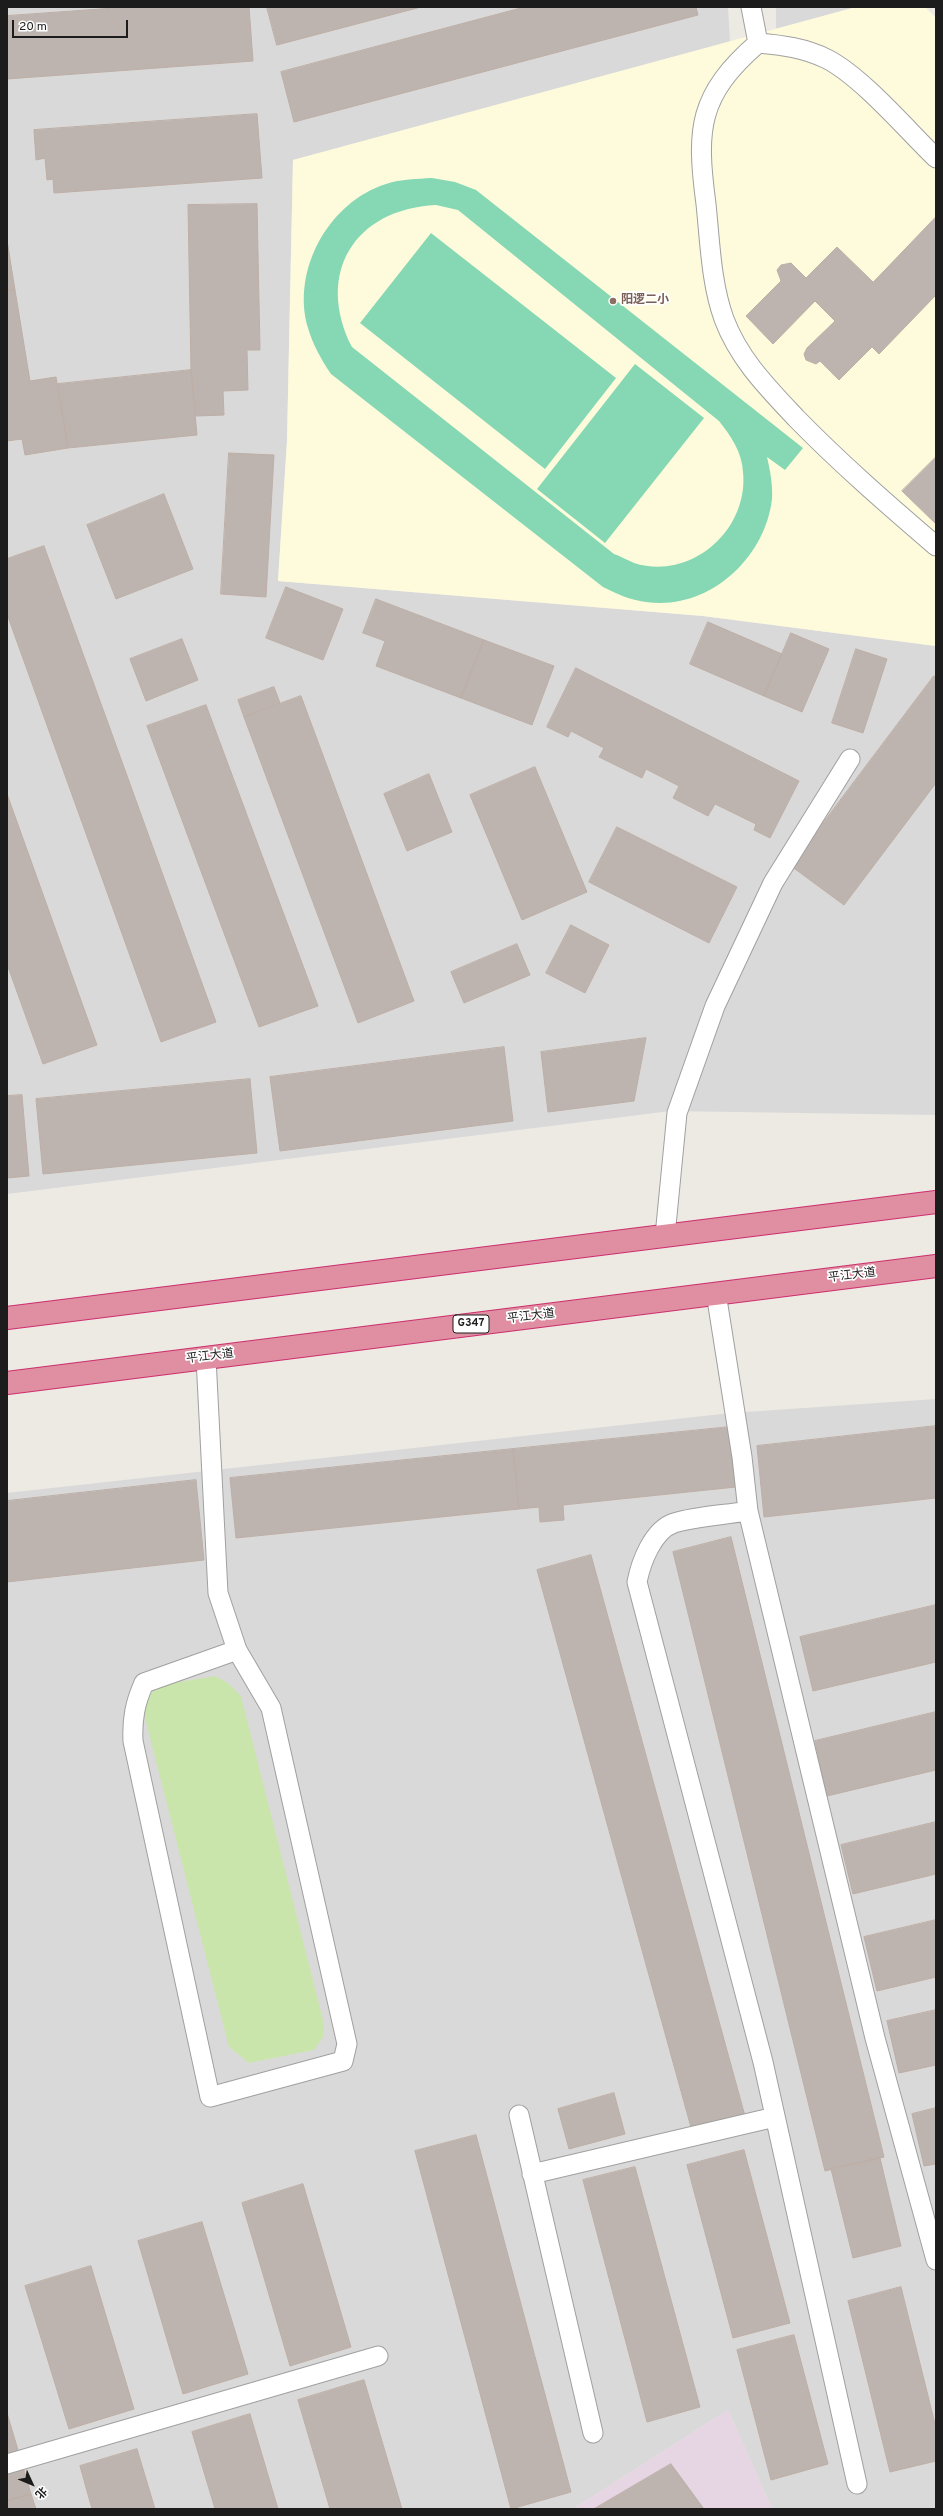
<!DOCTYPE html>
<html>
<head>
<meta charset="utf-8">
<style>
  body { margin:0 }
  #map { position:relative; width:943px; height:2516px; overflow:hidden; background:#ede9e3; font-family:Overpass,"Noto Sans SC",sans-serif }
  canvas { display:block }
  .frame { position:absolute; inset:0; border:8px solid #1c1c1c; pointer-events:none }
  .north { position:absolute; left:12px; top:2464px; width:40px; height:40px; -webkit-text-stroke:3px #fff; paint-order:stroke; rotate:134deg; font-size:11px; font-weight:700; line-height:16px; text-align:center; color:#1c1c1c }
  .north::after { content:''; display:block; margin:auto; width:14px; height:18px; background:#1c1c1c; clip-path:polygon(50% 0,100% 100%,50% 72%,0 100%) }
  .scale { position:absolute; left:12px; top:20px; width:116px; height:18px; box-sizing:border-box; border:2px solid #1c1c1c; border-top:0; padding-left:5px; font-size:12px; line-height:14px; white-space:nowrap; color:#1c1c1c; -webkit-text-stroke:3px #fff; paint-order:stroke }
</style>
</head>
<body>
<div id="map">
<canvas width="943" height="2516"></canvas>
<div class="frame"></div>
<div class="north">北</div>
<div class="scale">20 m</div>
</div>
<script>
const ctx = document.querySelector('canvas').getContext('2d');
ctx.lineJoin = 'round';
function fillPath(path, color) {
  ctx.fillStyle = color;
  ctx.fill(path, 'evenodd');
}
function stroke(path, color, width, dash) {
  ctx.strokeStyle = color;
  ctx.lineWidth = width;
  ctx.lineCap = dash ? 'butt' : 'round';
  ctx.setLineDash(dash || []);
  ctx.stroke(path);
}
function drawText(font, color, halo, rows, align = 'center') {
  ctx.font = font + ' Overpass,"Noto Sans SC",sans-serif';
  ctx.lineWidth = 3.5;
  ctx.setLineDash([]);
  ctx.textBaseline = 'middle';
  ctx.strokeStyle = halo;
  ctx.fillStyle = color;
  for (const [text, x, y, turn = 0] of rows) {
    ctx.save();
    ctx.translate(x, y);
    ctx.rotate((+turn || 0) * Math.PI / 180);
    ctx.textAlign = isNaN(turn) ? turn : align;
    if (halo) ctx.strokeText(text, 0, 0);
    ctx.fillText(text, 0, 0);
    ctx.restore();
  }
}
const residential = new Path2D(`
  M7 7H728L730 42 293 160 287 441 278 581 703 616 936 646V1115L670 1111 7 1194Z
  M776 7H856L776 29Z
  M936 1399V2509H772L728 2410 573 2509H7V1493L731 1413Z`);
const industrial = new Path2D(`
  M728 2410 772 2509H573Z`);
const education = new Path2D(`
  M856 7H925L936 18V646L703 616 278 581 287 441 293 160Z`);
const grass = new Path2D(`
  M215 1676 228 1683 241 1696 324 2024 323 2037 314 2050 249 2063 229 2047 145 1718C145 1708 147 1693 158 1688 169 1682 201 1679 215 1676Z`);
const pitch = new Path2D(`
  M432 178 455 182 476 190 803 448 785 470 767 457C770 470 773 485 772 499 765 559 708 611 646 602 630 600 617 594 603 587L331 374C321 359 313 345 308 328 291 270 329 202 386 184 401 179 417 179 432 178ZM436 205 458 210 719 421C731 436 742 452 743 472 749 530 691 581 634 563 627 560 620 556 614 554L352 347C315 274 354 209 436 205Z
  M431 233 616 378 545 469 360 323Z
  M635 364 704 418 605 543 537 489Z`);
const building = new Path2D(`
  M129 7H249L253 61 7 79V16Z
  M267 7H421L277 45Z
  M525 7H696L698 15 294 122 281 72Z
  M257 114 262 178 54 193 53 179 47 180 45 158 36 160 34 130Z
  M257 204 260 350H247L248 390 223 391 224 415 196 416 191 370 188 205Z
  M936 217V295L879 354 872 347 839 380 820 361 816 364 806 360 804 354 807 348 835 321 815 301 773 344 746 316 781 281 777 270 781 265 791 263 806 278 837 247 873 282Z
  M7 240 15 290 7 291Z
  M15 290 30 381 56 377 68 448 25 455 22 439 7 441V291Z
  M191 370 197 435 68 448 58 384Z
  M229 453 274 455 266 597 221 594Z
  M936 457V524L902 491Z
  M164 494 193 569 116 599 87 525Z
  M44 546 216 1022 161 1042 7 614V559Z
  M286 587 343 609 323 660 266 638Z
  M376 599 484 640 461 698 376 666 385 641 363 633Z
  M708 622 782 654 764 696 690 664Z
  M791 633 829 649 802 712 764 696Z
  M182 639 198 680 146 701 130 659Z
  M484 640 554 666 532 725 461 698Z
  M856 649 887 659 863 733 832 723Z
  M576 668 799 781 770 838 754 830 756 824 715 804 708 816 673 798 679 786 646 769 642 778 599 757 604 748 571 731 568 737 547 727Z
  M934 676 936 678V783L844 905 791 866Z
  M274 687 280 703 244 717 238 700Z
  M301 696 414 1001 358 1023 244 717Z
  M206 705 318 1006 259 1027 147 726Z
  M535 767 587 892 522 920 470 795Z
  M429 774 452 832 407 851 384 794Z
  M7 794 97 1045 43 1064 7 964Z
  M617 827 737 887 709 943 589 882Z
  M571 925 609 945 585 993 546 973Z
  M517 944 530 975 464 1003 451 972Z
  M646 1038 634 1101 548 1112 541 1052Z
  M504 1047 513 1121 280 1151 270 1077Z
  M250 1079 257 1153 43 1174 36 1099Z
  M22 1095 29 1176 7 1178V1096Z
  M936 1426V1498L764 1517 757 1446Z
  M730 1427 736 1487 563 1505 564 1520 540 1522 539 1507 519 1509 513 1449Z
  M513 1449 519 1509 236 1538 230 1478Z
  M196 1480 204 1560 7 1582V1501Z
  M731 1537 884 2157 825 2171 673 1552Z
  M591 1555 745 2116 692 2131 537 1570Z
  M936 1605V1662L813 1691 800 1637Z
  M936 1712V1770L827 1796 815 1741Z
  M936 1822V1874L853 1894 841 1845Z
  M936 1920V1977L877 1991 864 1937Z
  M936 2010V2065L899 2073 887 2021Z
  M614 2093 625 2134 569 2149 558 2109Z
  M936 2108V2164L924 2166 912 2114Z
  M476 2135 571 2492 511 2509 415 2151Z
  M744 2150 790 2323 733 2338 687 2165Z
  M880 2158 901 2246 853 2258 831 2169Z
  M635 2167 700 2407 647 2422 583 2180Z
  M303 2184 351 2347 290 2366 242 2203Z
  M202 2222 248 2374 183 2394 138 2241Z
  M91 2266 134 2409 69 2429 25 2286Z
  M901 2287 936 2428V2461L890 2472 848 2301Z
  M794 2335 828 2464 771 2480 737 2350Z
  M364 2380 402 2509H330L298 2400Z
  M7 2413 31 2494 7 2501Z
  M250 2414 278 2509H215L192 2432Z
  M137 2449 155 2509H92L80 2466Z
  M671 2464 704 2509H594Z
  M31 2494 36 2509H7V2501Z`);
const lane = new Path2D(`
  M751 7 758 43
  M936 158C906 129 862 77 827 59 805 48 782 45 758 43 698 95 696 129 706 204 710 242 711 283 724 319 739 359 767 387 796 418 841 464 887 504 936 546
  M665 1236 677 1113 715 1006 773 883 850 759
  M716 1293 742 1457 748 1511 875 2038 936 2260
  M206 1358 218 1593 237 1650 271 1708 347 2044 343 2061 210 2097 133 1741C132 1719 135 1703 144 1683L237 1650
  M748 1511C725 1515 697 1516 674 1523 653 1530 641 1562 637 1582L763 2062 857 2484
  M519 2115 593 2433
  M532 2174 775 2117
  M7 2464 378 2356`);
const highway = new Path2D(`
  M7 1318 936 1202
  M7 1383 936 1266`);
const markers = [
  [613,301,4,"#8d6e63"]
];
const shields = [
  [471,1324,36]
];
const shieldNames = [
  ["G347",471,1324]
];
const educationNames = [
  ["阳逻二小",621,301]
];
const streetNames = [
  ["平江大道",852,1276,-7],
  ["平江大道",531,1317,-7],
  ["平江大道",210,1357,-7]
];
fillPath(residential, '#dad9d9');
fillPath(industrial, '#e6d5e3');
fillPath(education, '#fdfbdc');
fillPath(grass, '#cae5ab');
fillPath(pitch, '#85d8b3');
fillPath(building, '#bdb4af');
stroke(building, '#beafa6', 1);
stroke(lane, '#a0a0a0', 21);
stroke(highway, '#cc2f6d', 24);
stroke(lane, '#fff', 19);
stroke(highway, '#e08ea2', 22);
for (const [x, y, r, color] of markers) {
  const dot = new Path2D();
  dot.arc(x, y, r, 0, 2 * Math.PI);
  ctx.fillStyle = color;
  ctx.fill(dot);
  stroke(dot, '#fff', 1.5);
}
for (const [x, y, w] of shields) {
  const box = new Path2D();
  box.roundRect(x - w / 2, y - 9, w, 18, 3);
  ctx.fillStyle = '#fff';
  ctx.fill(box);
  stroke(box, '#1c1c1c', 1);
}
drawText('bold 11px', '#1c1c1c', null, shieldNames);
drawText('bold 12px', '#785e54', '#fff', educationNames, 'left');
drawText('12px', '#1c1c1c', '#fff', streetNames);
</script>
</body>
</html>
